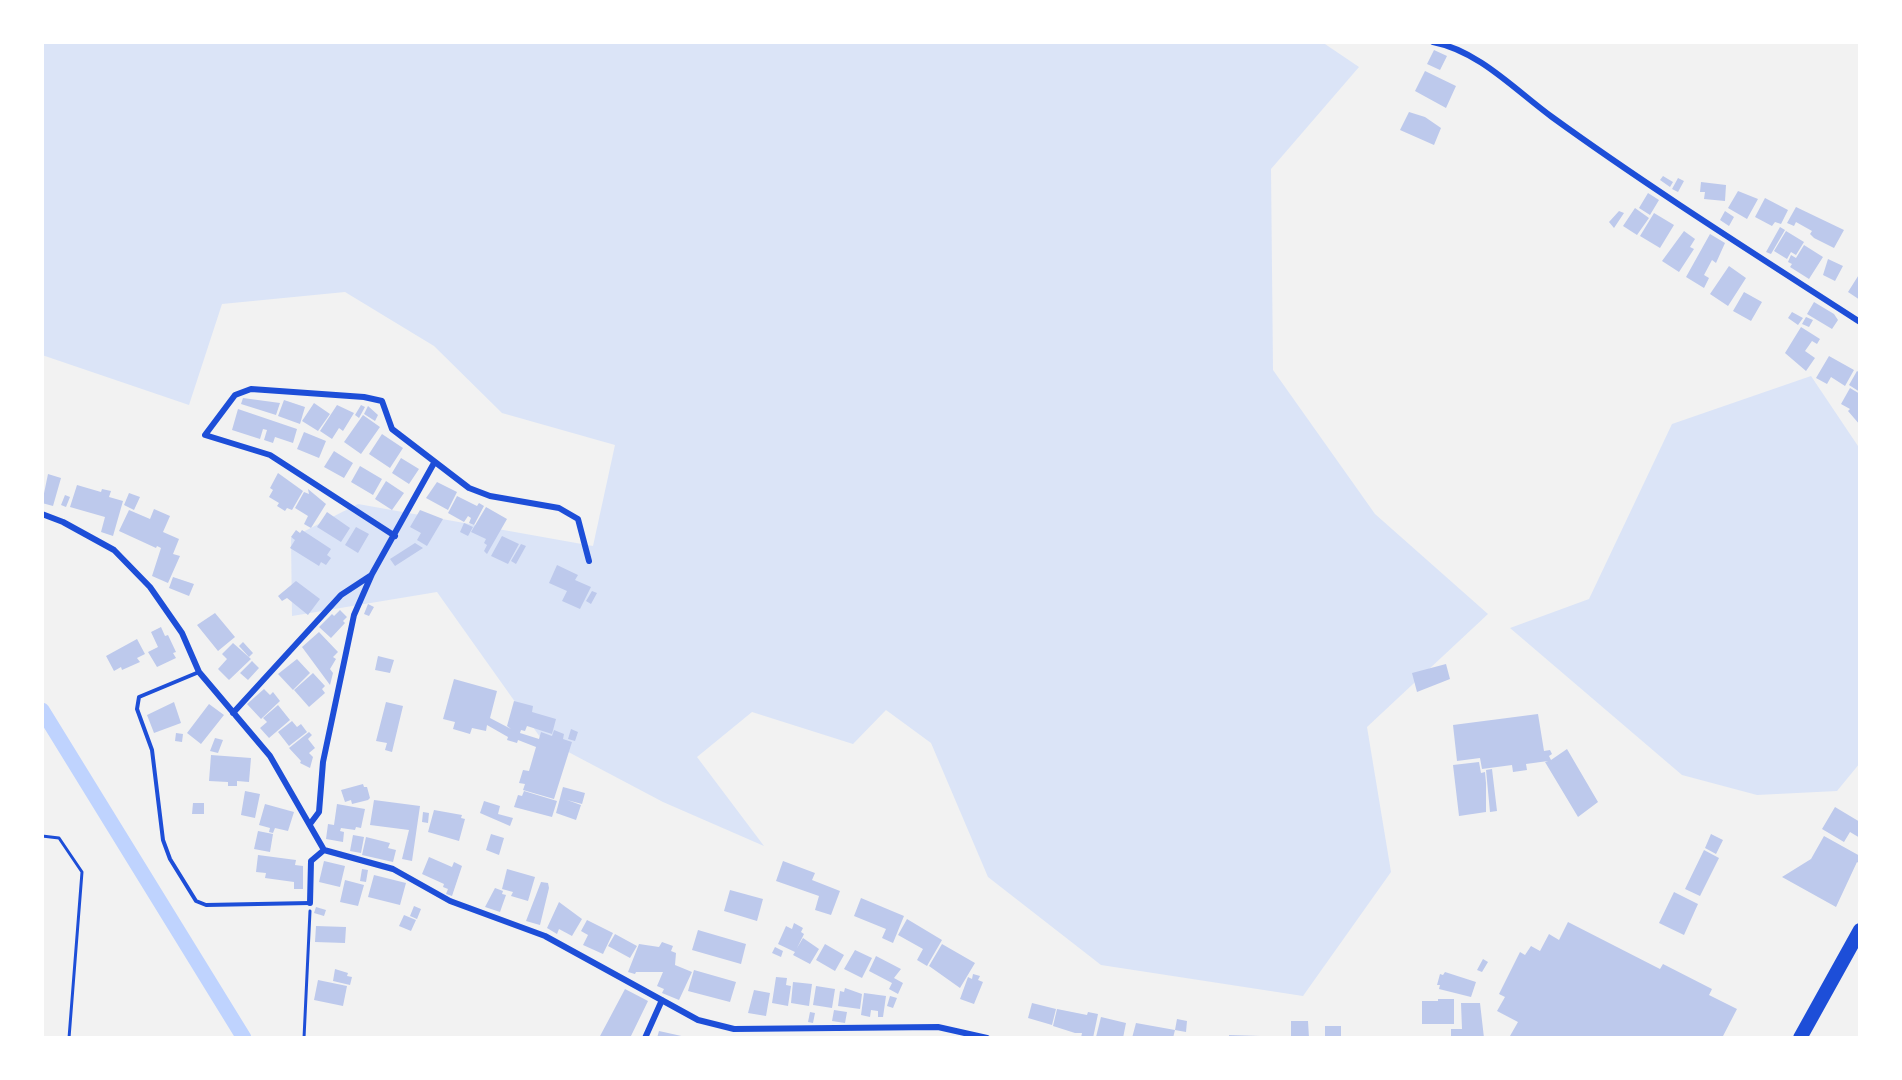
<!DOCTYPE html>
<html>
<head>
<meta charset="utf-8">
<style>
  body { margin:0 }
  #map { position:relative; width:1902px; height:1080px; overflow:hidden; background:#f2f2f2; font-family:"Sofia Sans Condensed",sans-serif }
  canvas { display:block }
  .frame { position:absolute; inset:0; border:44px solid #fff; pointer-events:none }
</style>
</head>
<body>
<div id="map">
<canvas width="1902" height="1080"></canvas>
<div class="frame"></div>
</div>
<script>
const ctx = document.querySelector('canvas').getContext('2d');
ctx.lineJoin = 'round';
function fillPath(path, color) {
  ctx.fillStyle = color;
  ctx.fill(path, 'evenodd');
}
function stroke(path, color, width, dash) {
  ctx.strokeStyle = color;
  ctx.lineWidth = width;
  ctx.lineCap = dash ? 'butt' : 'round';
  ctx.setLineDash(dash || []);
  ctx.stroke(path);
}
const green = new Path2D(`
  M42 42H1322L1359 67 1271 169 1273 370 1375 514 1488 614 1367 727 1391 872 1303 996 1101 965 988 877 931 743 886 710 853 744 752 712 697 757 764 846 663 802 540 737 437 592 292 616 291 538 358 504 593 546 615 445 502 413 434 346 345 292 222 304 189 405 42 355Z
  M1811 376 1860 449V763L1837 791 1757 795 1682 775 1510 628 1589 599 1672 424Z`);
const canal = new Path2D(`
  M42 710 244 1038`);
const building = new Path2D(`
  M1434 50 1447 56 1440 70 1427 64Z
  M1425 71 1456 86 1446 108 1415 91Z
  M1409 112 1425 117 1441 128 1434 145 1400 130Z
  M1663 176 1673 182 1670 187 1660 180Z
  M1678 178 1684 181 1678 192 1672 189Z
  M1701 182 1726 185 1725 201 1704 199 1705 192H1700Z
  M1738 191 1758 199 1747 219 1728 208Z
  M1648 193 1659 200 1650 215 1639 208Z
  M1765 198 1788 210 1781 224 1775 222 1772 226 1755 217Z
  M1796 207 1844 230 1834 248 1814 238 1810 234 1812 231 1796 222 1794 226 1787 223Z
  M1635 208 1649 218 1637 235 1623 226Z
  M1619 211 1624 213 1614 228 1609 222Z
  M1725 211 1734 217 1729 226 1720 220Z
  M1654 213 1674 225 1660 248 1640 236Z
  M1780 227 1785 230 1771 254 1766 252Z
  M1684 231 1695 239 1690 247 1694 249 1679 272 1662 261Z
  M1786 231 1804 242 1796 255 1791 252 1787 259 1774 251Z
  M1710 234 1725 243 1716 263 1712 260 1704 275 1709 278 1704 288 1686 277Z
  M1804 245 1823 257 1809 279 1790 267 1792 264 1788 262 1791 255 1796 258Z
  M1828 259 1843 266 1835 281 1823 275Z
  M1729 266 1746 278 1728 306 1710 294Z
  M1860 273V300L1848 292Z
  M1744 292 1762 302 1751 321 1733 311Z
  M1814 302 1834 314 1838 320 1832 329 1807 314Z
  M1792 312 1803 318 1798 325 1788 318Z
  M1806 317 1813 320 1809 327 1802 324Z
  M1801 327 1820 339 1817 344 1812 341 1805 351 1815 358 1806 371 1785 353Z
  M1829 356 1854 370 1845 386 1831 377 1827 384 1816 378Z
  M1857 371 1860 373V392L1849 385Z
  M1850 388 1860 394V425L1848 411 1850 409 1841 404Z
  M243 398 280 403 276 415 241 404Z
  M284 400 305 407 300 424 278 416Z
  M314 403 330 414 318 431 302 421Z
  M337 405 354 413 343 431 339 428 332 439 320 431Z
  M361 405 365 407 359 418 355 415Z
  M368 406 378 415 375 421 364 414Z
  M238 409 297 429 293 443 275 437 273 443 264 440 267 430 263 429 260 439 232 430Z
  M363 415 380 427 361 454 344 442Z
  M304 432 326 441 319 458 297 449Z
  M382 434 403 448 390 468 369 454Z
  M334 451 353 463 344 478 324 467Z
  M401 458 419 469 409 484 392 473Z
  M360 466 382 479 373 495 351 482Z
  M278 473 303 491 292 510 287 508 285 511 277 506 279 503 269 497 273 490 270 488Z
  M48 474 61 478 53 506 42 503Z
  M386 481 404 493 392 510 375 499Z
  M437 482 457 492 448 510 426 498Z
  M77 485 101 492 102 489 111 491 109 497 123 501 113 536 101 532 105 517 70 507Z
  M308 489 326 504 311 528 304 524 308 516 295 508 304 492 309 494Z
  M129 493 140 497 134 510 124 505Z
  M65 495 70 497 66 507 61 505Z
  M457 496 477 506 479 503 484 506 474 525 469 523 471 518 468 516 464 522 448 513Z
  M486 507 507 519 487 554 484 551 487 545 484 543 486 539 471 532Z
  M154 509 170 516 163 532 179 539 173 554 180 556 168 583 152 576 161 548 157 546 156 548 119 531 129 510 150 519Z
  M420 510 443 519 427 546 417 540 421 533 410 527Z
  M327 512 350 528 341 542 317 527Z
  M464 523 473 527 468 536 460 532Z
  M356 527 369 534 358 553 345 545Z
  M296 530 300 533 302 530 331 549 327 555 331 558 326 565 321 562 319 566 290 548 295 540 291 537Z
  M502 536 519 544 508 564 491 556Z
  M415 543 423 548 395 566 390 559Z
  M521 544 526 546 516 564 511 561Z
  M557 565 578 575 575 580 591 587 580 609 562 601 567 591 549 583Z
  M173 577 194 584 189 596 169 588Z
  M296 581 320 599 308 615 287 598 282 601 278 596Z
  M592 591 597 593 591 604 586 601Z
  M368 604 374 607 369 616 364 614Z
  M340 610 347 617 343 621 345 623 331 638 319 627 332 614 334 616Z
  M215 613 235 637 218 651 197 625Z
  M161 627 165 636 168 635 176 652 173 653 176 658 157 667 148 652 158 647 151 632Z
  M319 632 338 652 333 657 336 659 330 669 333 673 330 685 302 647Z
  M137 639 145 654 137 658 140 662 122 670 121 667 114 671 106 656Z
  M243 642 253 653 249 657 239 646Z
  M233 643 251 659 229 680 218 669 227 659 222 654Z
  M378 656 394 660 390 673 375 670Z
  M297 659 310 673 293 690 278 674Z
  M252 661 259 668 248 680 240 673Z
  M1446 664 1450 679 1417 692 1412 673Z
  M313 673 325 686 322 689 325 693 309 707 294 690Z
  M454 679 497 691 490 718 511 729 507 726 514 701 533 706 532 712 556 719 552 734 527 726 525 731 521 730 520 733 539 739 541 732 552 736 554 730 564 734 563 739 572 742 554 799 523 790 525 784 519 783 523 770 529 771 536 747 518 740 517 743 507 740 508 737 487 725 486 731 472 728 470 734 453 729 455 722 443 719Z
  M264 689 270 695 273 692 280 701 261 719 247 704Z
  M174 702 181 723 154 733 147 715Z
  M386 702 403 706 392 752 385 750 387 743 376 741Z
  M209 704 224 715 201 744 187 733Z
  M278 705 290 720 269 738 260 728 267 722 263 718Z
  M1538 714 1544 751 1550 750 1552 754 1549 756 1551 760 1567 749 1598 802 1578 817 1545 762 1548 761 1526 764 1527 770 1513 772 1512 765 1482 769 1480 758 1457 761 1453 725Z
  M292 721 297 727 301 724 307 732 289 746 278 732Z
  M571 729 578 732 575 741 568 739Z
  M309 732 312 735 308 739 315 748 309 753 313 757 310 768 300 763 301 761 289 748Z
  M176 733 183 734 182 742 175 741Z
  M215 738 223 740 218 753 210 751Z
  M211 755 251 758 249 782 237 781V786H228V782L209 781Z
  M1479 762 1481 773 1485 772 1486 783V812L1459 816 1453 765Z
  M1492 769 1497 811 1490 812 1486 770Z
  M363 784 364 787H367L370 798 368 800 352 804 351 800 345 802 341 790Z
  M563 787 585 793 582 804 567 800 581 805 576 820 556 813Z
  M245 791 260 794 255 818 241 815Z
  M524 791 557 801 552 817 514 807 518 795 522 796Z
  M374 800 420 806 412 861 402 859 409 830 370 825Z
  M484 801 500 806 498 814 513 818 510 826 480 813Z
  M193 803H204V814H192Z
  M265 804 294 812 288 831 275 828 273 833 269 832 270 828 259 825Z
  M337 804 365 809 361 828 356 827 355 830 341 828 340 831 344 832 343 842 326 839 328 824 334 825Z
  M1835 807 1860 822V838L1850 832 1844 842 1822 829Z
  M434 810 462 815 461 818 465 819 459 841 428 832Z
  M423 812 429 813 428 823 422 822Z
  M258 831 273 834 270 852 254 849Z
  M491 834 504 838 499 855 486 850Z
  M1711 834 1723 840 1716 854 1705 848Z
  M353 835 364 837 361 853 350 851Z
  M1824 836 1860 856V864L1857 862 1836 907 1782 877 1811 859Z
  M366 837 390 843 388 848 396 850 393 862 362 855Z
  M1704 850 1719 858 1700 896 1685 889Z
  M258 855 296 860 295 865 303 866V889H294V882L265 878 266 873 256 872Z
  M429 857 452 867 454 862 462 866 452 896 446 894 448 889 443 887 444 884 422 874Z
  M324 861 345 866 340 887 319 882Z
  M783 861 815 873 812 880 840 891 831 915 815 910 819 896 776 881Z
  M362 869 368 870 366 882 360 881Z
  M507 869 535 877 528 901 511 896 513 892 502 889Z
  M374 875 406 883 400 905 368 897Z
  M345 880 364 885 358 906 340 902Z
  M541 882 548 883 549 888 540 925 526 921Z
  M495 888 503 891 502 894 506 895 500 912 485 907Z
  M730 890 763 899 757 921 724 911Z
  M1674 892 1698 904 1684 935 1659 923Z
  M861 898 904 916 893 943 882 938 886 929 854 916Z
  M559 902 582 919 572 936 559 929 557 934 547 928Z
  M414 906 421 909 417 919 410 916Z
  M316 907 326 910 324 916 314 913Z
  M404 915 416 920 411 931 399 926Z
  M907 919 942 940 927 966 917 960 923 949 898 935Z
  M587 920 613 933 603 954 583 945 588 935 581 931Z
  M1568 922 1660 969 1663 964 1712 989 1709 995 1737 1009 1722 1038 1510 1036 1518 1022 1497 1011 1505 997 1499 994 1520 952 1525 955 1531 946 1540 951 1549 934 1559 940Z
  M794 923 803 928 801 932 804 934 797 948 803 938 819 949 810 964 793 955 795 952 778 944 786 926 792 929Z
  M316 926 346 927 345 943 315 942Z
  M698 930 746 944 741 964 692 950Z
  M615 934 637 946 630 958 608 946Z
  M662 942 673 946 671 951 676 953 675 965 692 972 679 1000 662 993 664 989 657 986 663 972H636L635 974 628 972 639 944 659 947Z
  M825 944 844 955 835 971 816 960Z
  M942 944 975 963 960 988 929 966Z
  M775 947 783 951 781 957 772 953Z
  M855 950 872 958 862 978 844 969Z
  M876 956 901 969 894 978 903 983 898 994 889 989 892 983 869 971Z
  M1483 959 1488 962 1482 972 1477 970Z
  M335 969 348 973 347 976 352 977 350 985 333 981Z
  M694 970 736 982 730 1002 688 991Z
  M1445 972 1476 982 1471 997 1439 989 1440 985H1437L1440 974 1443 975Z
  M973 974 980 976 978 980 983 982 974 1004 960 999 968 977 972 979Z
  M776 977 787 978 786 985 791 986 788 1006 772 1003Z
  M318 980 347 986 343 1006 314 1000Z
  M793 982 812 984 809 1006 791 1003Z
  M816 986 835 989 832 1008 813 1005Z
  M845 988 862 994 860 1009 838 1006 840 991 844 992Z
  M625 989 648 1001 630 1038H599Z
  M754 990 770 993 766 1016 748 1013Z
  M864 993 886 996 883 1017H878V1011L871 1010 870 1017 861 1015Z
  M890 996 897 998 893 1008 887 1006Z
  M1438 999H1454V1024H1422V1001H1438Z
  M1032 1003 1056 1009 1052 1025 1028 1018Z
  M1461 1003H1480L1484 1038H1446L1451 1036V1029H1462Z
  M1057 1009 1087 1015 1088 1012 1098 1014 1093 1038H1081L1082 1033H1075L1053 1026Z
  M834 1010 847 1012 845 1023 832 1021Z
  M810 1012 815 1013 813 1023 808 1022Z
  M1101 1017 1126 1023 1123 1038 1096 1037Z
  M1177 1019 1187 1021 1186 1032 1175 1030Z
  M1291 1021H1308L1309 1038H1291Z
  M1136 1023 1175 1030 1173 1038H1132Z
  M1325 1026H1341V1038H1325Z
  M659 1031 686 1037V1038H657Z
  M1229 1035 1260 1036V1038H1229Z`);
const path = new Path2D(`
  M42 836 59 838 82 872 69 1038
  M304 1038 310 911`);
const service = new Path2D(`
  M199 672 139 697 137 709 152 750 163 840 170 859 196 901 206 905 310 903`);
const minor = new Path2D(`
  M1433 42C1479 51 1515 90 1552 117 1650 188 1758 256 1860 322
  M42 514 63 522 114 550 150 587 182 633 199 672 270 756 324 850 393 869 450 901 545 936 698 1020 734 1029 938 1027 987 1038
  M395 536 270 455 205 435 235 395 251 389 364 397 382 401 392 429 469 488 490 496 559 508 578 519 589 561
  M233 713 341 595 370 576
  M310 824 319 812 323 762 354 615 372 574 434 463
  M310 903 311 861 324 850
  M645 1038 662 1000`);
const trunk = new Path2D(`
  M1800 1038 1860 930`);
fillPath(green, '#dbe4f7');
stroke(canal, '#bfd3fe', 15);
fillPath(building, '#bdc9ec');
stroke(path, '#1d4ed8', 3);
stroke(service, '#1d4ed8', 4);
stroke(minor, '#1d4ed8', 6);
stroke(trunk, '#1d4ed8', 14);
</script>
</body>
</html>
